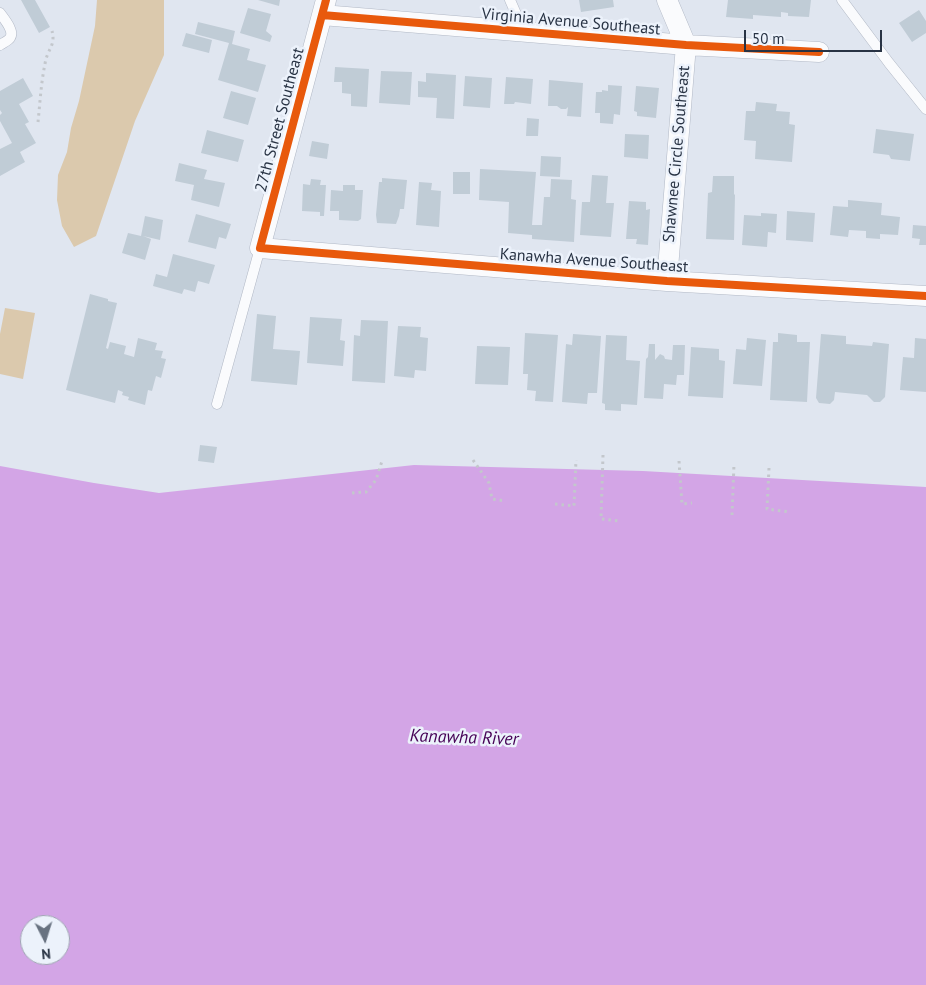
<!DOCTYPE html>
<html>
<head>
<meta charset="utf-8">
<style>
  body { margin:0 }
  #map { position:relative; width:926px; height:985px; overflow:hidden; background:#e0e6f0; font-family:"PT Sans",sans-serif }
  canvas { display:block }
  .north { position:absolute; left:20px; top:915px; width:50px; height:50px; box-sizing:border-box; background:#ecf2fb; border:1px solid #9ea6b2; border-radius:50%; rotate:175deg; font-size:14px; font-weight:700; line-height:20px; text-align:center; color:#283344 }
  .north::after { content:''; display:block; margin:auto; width:18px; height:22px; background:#687280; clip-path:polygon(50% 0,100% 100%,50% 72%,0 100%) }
  .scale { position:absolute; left:744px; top:30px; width:138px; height:22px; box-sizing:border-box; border:2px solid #283344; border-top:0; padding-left:6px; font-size:15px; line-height:18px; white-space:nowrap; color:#283344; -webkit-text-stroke:4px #ecf2fb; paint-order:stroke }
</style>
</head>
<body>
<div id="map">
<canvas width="926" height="985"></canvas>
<div class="north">N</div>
<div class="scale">50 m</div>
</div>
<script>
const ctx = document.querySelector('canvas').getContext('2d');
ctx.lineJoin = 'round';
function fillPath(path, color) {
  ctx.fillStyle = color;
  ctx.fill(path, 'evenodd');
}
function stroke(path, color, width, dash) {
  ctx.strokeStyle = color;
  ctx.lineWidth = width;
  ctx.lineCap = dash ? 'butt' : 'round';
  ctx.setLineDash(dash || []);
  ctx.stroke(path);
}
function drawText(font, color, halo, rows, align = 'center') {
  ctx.font = font + ' "PT Sans",sans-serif';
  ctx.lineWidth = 5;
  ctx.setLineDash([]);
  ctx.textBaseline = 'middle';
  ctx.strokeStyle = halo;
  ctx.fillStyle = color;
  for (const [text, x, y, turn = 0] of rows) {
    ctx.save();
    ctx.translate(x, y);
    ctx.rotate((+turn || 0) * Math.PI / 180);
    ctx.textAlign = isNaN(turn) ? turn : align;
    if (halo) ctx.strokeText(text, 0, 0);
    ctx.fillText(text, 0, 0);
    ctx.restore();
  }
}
const green = new Path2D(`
  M97 0H164V55L135 121 96 236 74 247 62 226 57 200 58 175 67 152 71 128 79 101 95 26Z
  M5 308 35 313 23 379 0 374V334Z`);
const water = new Path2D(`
  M414 465 643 471 926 487V985H0V466L94 483 159 493ZM30 925H60V955H30Z`);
const building = new Path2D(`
  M21 0H35L50 27 39 33Z
  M258 0H280L279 6Z
  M579 0H613L614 7 581 12Z
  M728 0H811L809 17 788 16V13L781 12V17L753 15V19L726 17Z
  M248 8 271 14 266 31 272 36 270 42 240 33Z
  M919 10 926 21V33L912 42 899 23Z
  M198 22 235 31 232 44 250 49 247 60 266 65 258 92 218 80 229 43 195 34Z
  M186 33 212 40 209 53 182 46Z
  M335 67 369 69 367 107 351 106V94L342 93V82H334Z
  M381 71 412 72 410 105 379 103Z
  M426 73 456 75 454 119 436 118 437 98 418 97V81L426 82Z
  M465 76 492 78 490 108 463 106Z
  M506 77 533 79 531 104 515 102 514 104H504Z
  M23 78 33 96 19 104 29 122 25 124 36 143 20 152 25 162 0 176V149L12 143 0 121V115L2 113 0 110V91Z
  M549 80 583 83 581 117 567 116 568 107 566 109H561L557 106H548Z
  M608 85 622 86 620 115 614 114 613 124 600 123V113H595L596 92H602V90L608 91Z
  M636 86 659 88 656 118 637 116V112L634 111Z
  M231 91 256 98 248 125 223 118Z
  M756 102 777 104 776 111 790 112 789 124 795 125 792 162 755 159 756 141 744 140 746 111H755Z
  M527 118 539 119 538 136H526Z
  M876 129 914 134 910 161 891 159 889 155 873 153Z
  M207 130 244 140 238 162 201 153Z
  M625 134 649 135 648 159 624 157Z
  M312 141 329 144 327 159 309 156Z
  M541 156 561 157 560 177 540 176Z
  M179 163 207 170 204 179 225 183 219 207 191 200 194 185 175 181Z
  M480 169 536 172 532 225H542L544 197H550L551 179 572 180 571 199 576 200 574 242 532 239V235L508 233 509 202 479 200Z
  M453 172H470V194H453Z
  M592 175 608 176 606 203H614L611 237 580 235 582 202H590Z
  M713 176H734V194L735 195 734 240 706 239 708 193 712 192Z
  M382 178 407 180 404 209H400L399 216 396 224 377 223 376 215 379 182H382Z
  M311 179 321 180 320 185H326L324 216H320V212L302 211 303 184 310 185Z
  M419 182 432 183 431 190 441 191 439 227 416 225Z
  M343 185H355V190H363L361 219 358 221 339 220V211H330L331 190 343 191Z
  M848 200 882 203 881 215 900 217 898 235 880 234V239L866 238V231L849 230 848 237 830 235 833 206 848 207Z
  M629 201 646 202V210L650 209 648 245 636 244 637 239H626Z
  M787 211 815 213 813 242 786 240Z
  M761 213 777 214 776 233 768 232 767 247 742 245 744 215 761 216Z
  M196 214 231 224 226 239 219 237 216 249 188 242Z
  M145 216 163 220 160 240 143 236 151 239 145 260 122 253 128 233 141 236Z
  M913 225 926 226V245H919L920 239 912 238Z
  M173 254 215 265 209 284 198 281 195 292 184 289 182 294 153 286 156 274 167 277Z
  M90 294 108 299V301L117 303 106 348 108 349 110 342 126 346 124 354 134 357 138 338 157 343 155 350 163 351 161 358 166 359 161 378 156 376 152 391 148 390 145 405 128 400 129 397 122 395 123 392 118 390 115 403 66 390Z
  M257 314 276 316 273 349 300 351 297 385 251 381Z
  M310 317 342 319 340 340 345 341 343 366 307 363Z
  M361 320 388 321 385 383 352 381 354 335 360 336Z
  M398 326 421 327 420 337 428 338 426 371 415 370 414 378 394 376Z
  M525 333 558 335 553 402 535 401 536 391 527 390 528 374H523Z
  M778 333 797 335V342H810L807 402 770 400 773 342H778Z
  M573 334 601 336 597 393H588L587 404 562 402 566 344 572 345Z
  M821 334 846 336V344L872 346 873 342 889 344 885 397 880 402H874L867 395 835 392 834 400 830 404 819 403 816 398Z
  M606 335 627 336 626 360 640 361 637 405 621 404V411L605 410V404L602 403Z
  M747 338 766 340 762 386 733 384 736 349 746 350Z
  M915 338 926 339V392L900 390 903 357 914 358Z
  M649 344H655V360L660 354 664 356 665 359 672 360 673 345H685L684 375H677L676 385 664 384 663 399 644 398 646 359 648 357Z
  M477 346 510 347 508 385 475 384Z
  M691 347 719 349V360L725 361 723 398 688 396Z
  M200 445 217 447 214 463 198 461Z`);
const path = new Path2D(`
  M38 122C40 103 41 83 45 64 47 49 56 46 52 31
  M603 455 601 519 620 521
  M473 460 489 483 492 499 506 501
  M679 461 682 504 692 503
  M769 468 767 509 790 512
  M352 493 366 492 376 480 382 461
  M555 504 574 506 576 460
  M732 515 734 464`);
const service = new Path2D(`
  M510 0 524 32
  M842 0 889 63 926 109
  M0 13C4 19 15 31 10 38 8 41 3 43 0 45
  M217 404 260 248`);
const minor = new Path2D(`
  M326 0 260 248 667 281 926 296
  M322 15 686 45 819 52
  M667 281 686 45 667 0`);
const cycleway = new Path2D(`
  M326 0 260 248 667 281 926 296
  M322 15 686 45 819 52`);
const streetNames = [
  ["Virginia Avenue Southeast",571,22,5],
  ["27th Street Southeast",280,120,-75],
  ["Shawnee Circle Southeast",677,154,-85],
  ["Kanawha Avenue Southeast",594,261,4]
];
const waterNames = [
  ["Kanawha River",464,738,2]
];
fillPath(green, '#dbc9ad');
fillPath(water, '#d3a5e6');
fillPath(building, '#c0ccd6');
stroke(service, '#b1b8c5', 11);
stroke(minor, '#b1b8c5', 21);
stroke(path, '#c3c7cc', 3, [2.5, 4]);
stroke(service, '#fafbfd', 10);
stroke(minor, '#fafbfd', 20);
stroke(cycleway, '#e8590c', 8);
drawText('16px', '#283344', '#ecf2fb', streetNames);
drawText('italic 18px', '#450155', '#ecf2fb', waterNames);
</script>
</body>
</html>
